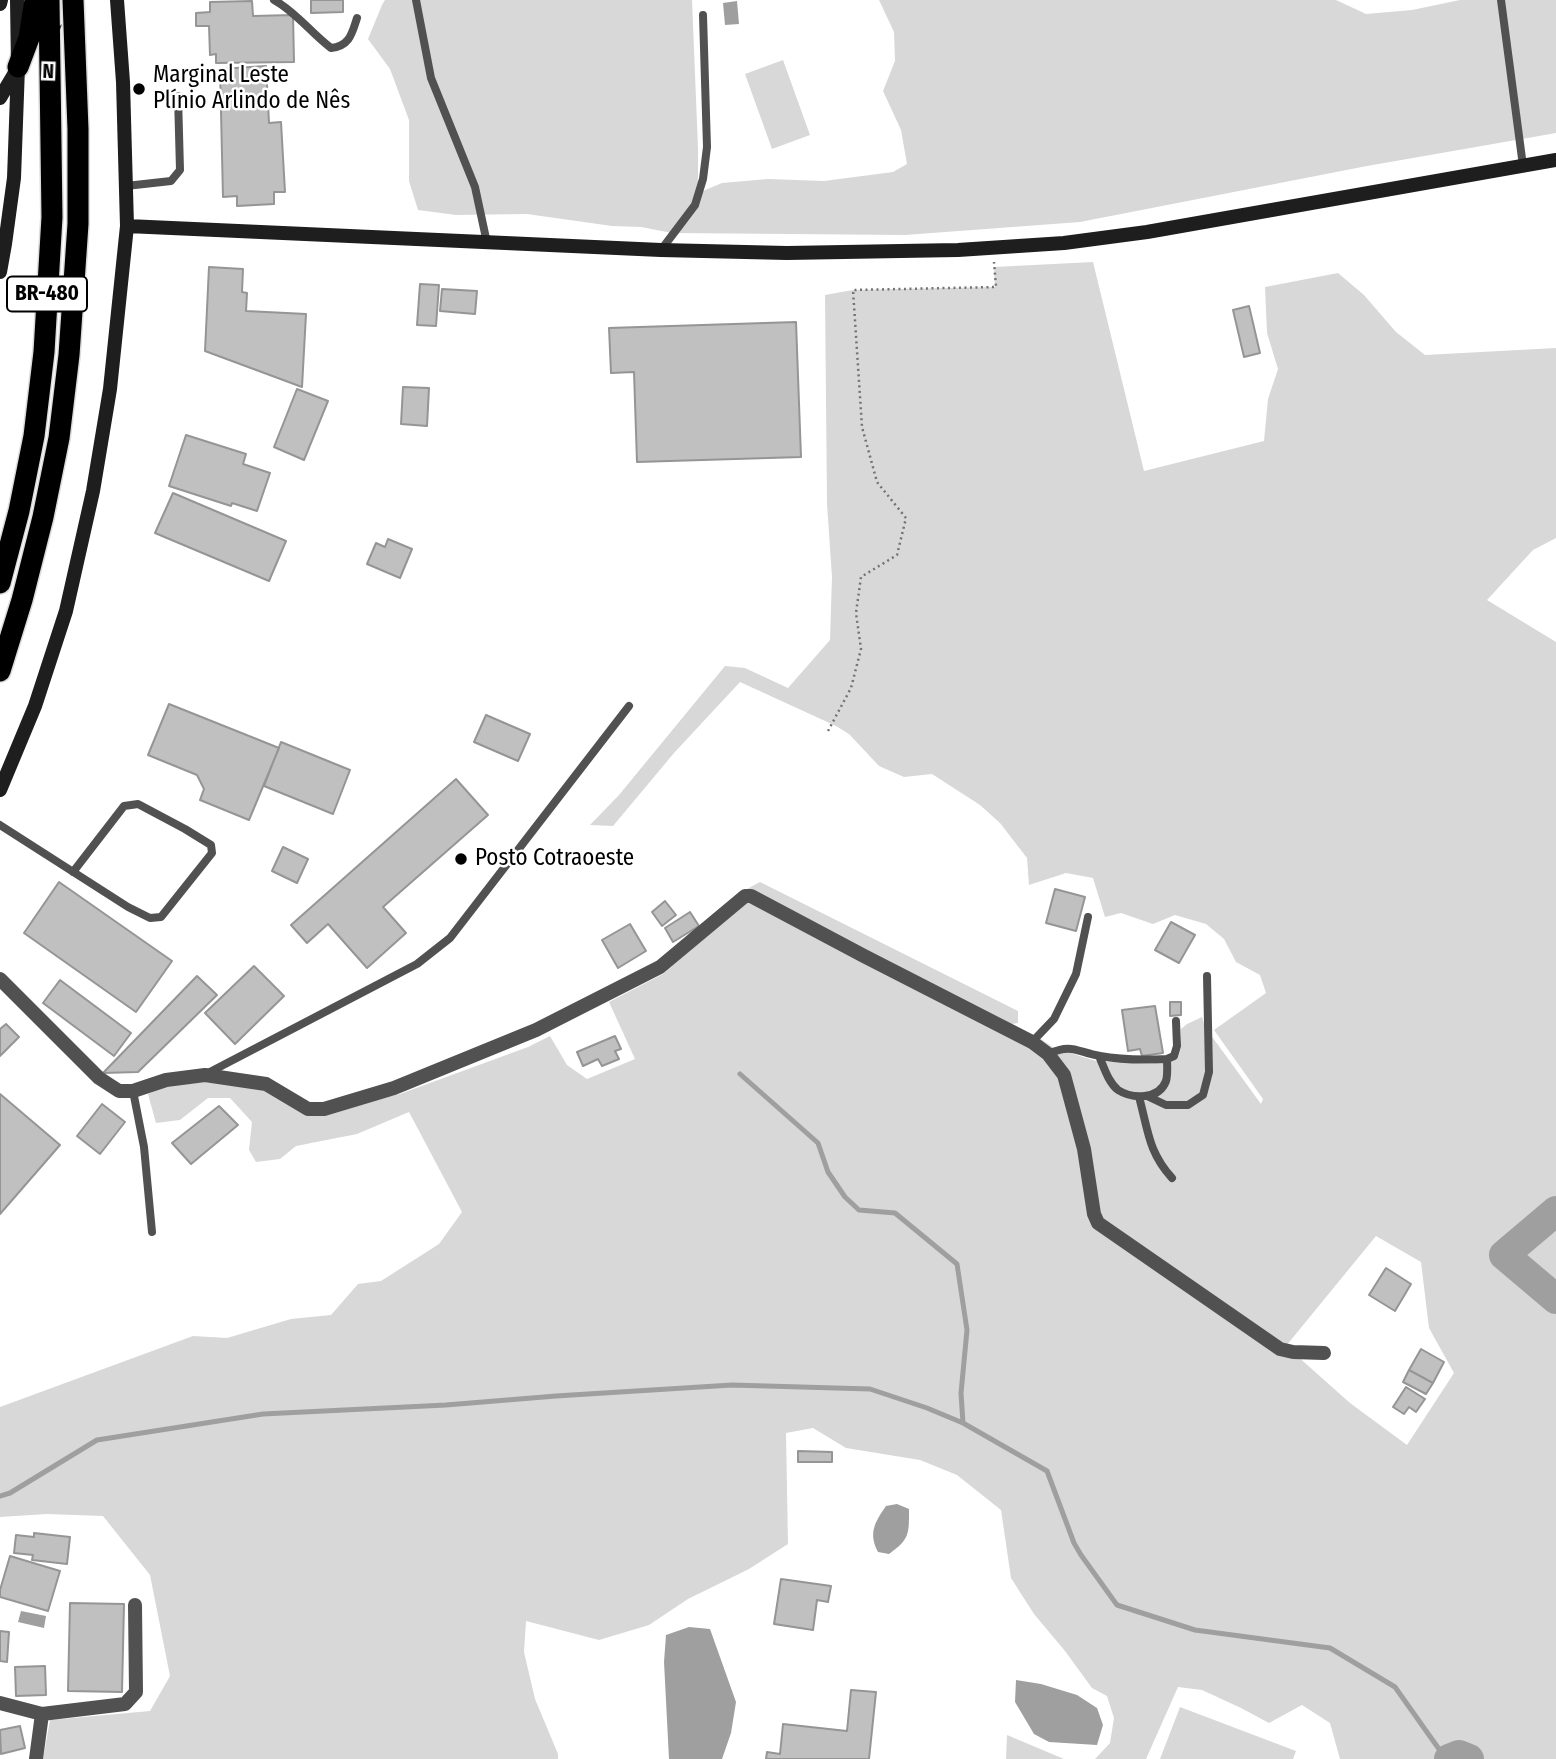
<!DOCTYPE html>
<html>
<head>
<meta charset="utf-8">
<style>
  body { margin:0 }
  #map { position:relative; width:1556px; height:1759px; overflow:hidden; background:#fff; font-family:"Fira Sans Condensed",sans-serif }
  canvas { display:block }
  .north { position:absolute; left:14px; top:14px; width:70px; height:70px; -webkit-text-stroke:5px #fff; paint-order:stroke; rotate:182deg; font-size:19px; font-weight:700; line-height:28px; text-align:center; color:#000 }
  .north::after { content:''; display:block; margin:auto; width:24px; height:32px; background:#000; clip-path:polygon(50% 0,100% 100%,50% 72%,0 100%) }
</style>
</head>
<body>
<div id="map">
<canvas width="1556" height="1759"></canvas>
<div class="north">N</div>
</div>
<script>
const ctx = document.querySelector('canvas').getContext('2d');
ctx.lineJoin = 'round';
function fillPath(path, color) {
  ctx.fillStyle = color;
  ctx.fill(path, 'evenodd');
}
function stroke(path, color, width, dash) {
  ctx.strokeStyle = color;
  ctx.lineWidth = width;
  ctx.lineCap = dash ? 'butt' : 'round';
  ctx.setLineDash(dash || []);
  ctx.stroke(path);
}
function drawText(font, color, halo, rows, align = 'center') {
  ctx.font = font + ' "Fira Sans Condensed",sans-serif';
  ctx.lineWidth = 5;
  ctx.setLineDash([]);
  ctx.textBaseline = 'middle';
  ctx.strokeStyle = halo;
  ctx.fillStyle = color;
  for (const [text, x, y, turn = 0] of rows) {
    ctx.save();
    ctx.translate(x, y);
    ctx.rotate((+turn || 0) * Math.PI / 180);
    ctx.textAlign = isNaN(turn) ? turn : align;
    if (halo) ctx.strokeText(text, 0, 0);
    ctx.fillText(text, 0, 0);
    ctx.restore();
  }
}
const green = new Path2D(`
  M385 0H692L698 148V193L722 183 768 179 824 181 893 172 907 164 901 130 883 91 895 61 894 32 879 0H1336L1366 14 1412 10 1460 0H1556V133L1367 166 1080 222 905 235 672 233 641 227 612 226 527 214 456 215 418 210 409 181V120L390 69 368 39 382 5Z
  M783 60 810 135 772 149 745 74Z
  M1093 262 1144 471 1264 441 1268 399 1278 369 1267 333 1265 287 1338 273 1364 295 1396 332 1425 355 1556 348V538L1533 550 1487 600 1556 642V1759H1340L1330 1723 1302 1705 1269 1723 1241 1708 1202 1690 1178 1687 1146 1759H1095L1110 1743 1114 1718 1107 1696 1092 1688 1065 1651 1034 1614 1011 1578 1001 1510 957 1475 920 1460 846 1448 813 1428 786 1433 788 1544 749 1569 688 1599 649 1625 599 1640 526 1621 524 1652 535 1699 558 1754V1759H43L50 1720 150 1711 170 1676 150 1575 103 1516 47 1514 0 1517V1407L193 1336 227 1338 291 1319 331 1315 358 1284 381 1281 439 1244 462 1212 409 1112 357 1134 296 1146 280 1159 256 1162 249 1150 252 1122 230 1098H208L180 1120 156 1123 148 1094 166 1086 205 1082 261 1088 312 1115 400 1094 528 1047 550 1036 567 1065 587 1079 635 1059 609 1002 663 974 718 926 747 889 760 882 1018 1011V1023L1012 1024 1038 1037 1054 1048 1096 1061 1153 1064 1166 1063 1178 1057 1181 1048V1029L1187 1024 1202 1017 1205 1027 1261 1104 1263 1099 1214 1030 1266 993 1260 975 1236 962 1224 939 1206 924 1175 915 1153 924 1121 913 1105 917 1093 878 1066 873 1029 885 1027 858 1000 823 980 805 932 774 904 777 879 766 849 734 836 726 740 682 674 753 613 826 590 825 619 795 725 666 745 668 788 688 830 640 832 577 827 504 825 295 853 290 995 287 994 267ZM1376 1236 1421 1262 1429 1328 1454 1373 1407 1445 1350 1403 1286 1346Z
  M1180 1707 1296 1751 1293 1759H1160Z
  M1007 1735 1064 1759H1006Z`);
const water = new Path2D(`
  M737 1 739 24 725 25 723 3Z
  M897 1504 909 1509C909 1534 910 1539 889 1554L878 1552C868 1533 875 1522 886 1506Z
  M21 1611 46 1616 44 1628 18 1622Z
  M689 1627 710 1629 736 1702 731 1733 722 1759H669L664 1662 666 1635Z
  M1016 1680 1041 1684 1077 1695 1097 1708 1103 1725 1097 1745 1049 1742 1034 1734 1015 1702Z`);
const stream = new Path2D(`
  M740 1074 818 1143 828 1172 845 1197 859 1210 895 1213 957 1264 967 1330 961 1393 963 1423
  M0 1496 10 1493 97 1440 263 1414 446 1405 556 1396 732 1385 870 1389 927 1408 963 1423 1047 1471 1074 1543 1081 1555 1117 1605 1195 1630 1330 1648 1395 1687 1446 1759`);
const river = new Path2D(`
  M1556 1211 1504 1255 1556 1299
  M1449 1759 1459 1755 1469 1759`);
const building = new Path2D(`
  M311 0H343V12L311 13Z
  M252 1 253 16 293 15 294 62 216 63V54L210 55 209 26H196V13L210 12V2Z
  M266 66 269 123 281 122 285 192H274V204L237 206V196L223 197 220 69Z
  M209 267 243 269 242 292 247 293 246 311 306 314 302 387 205 351Z
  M420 284 439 285 436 326 417 325Z
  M442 289 477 291 475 314 440 311Z
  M1249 306 1260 353 1244 357 1233 310Z
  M796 322 801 457 637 462 634 372 611 373 609 328Z
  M403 387 429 388 427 426 401 424Z
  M297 389 328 401 304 460 274 447Z
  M186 435 246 454 243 464 270 473 257 511 232 503 231 506 169 486Z
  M173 493 286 541 269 581 155 533Z
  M388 539 412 549 400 578 367 564 376 543 385 547Z
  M169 704 279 748 249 820 200 800 204 789 197 775 148 755Z
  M486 715 530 734 518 761 474 742Z
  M281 742 350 770 333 814 264 786Z
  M456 779 488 815 383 907 406 933 367 968 328 924 307 943 291 925Z
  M283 847 308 859 297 883 272 871Z
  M59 882 172 961 136 1012 24 933Z
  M1055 889 1085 897 1076 931 1046 923Z
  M665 901 676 915 662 926 652 912Z
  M690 912 699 926 673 942 665 928Z
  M1171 922 1195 935 1179 963 1155 950Z
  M630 924 646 951 618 968 602 940Z
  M254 966 284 996 235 1044 205 1013Z
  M197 976 217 995 138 1072 103 1073Z
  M60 980 131 1033 114 1056 43 1003Z
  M1170 1002H1181V1015L1170 1016Z
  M1155 1006 1163 1053 1142 1056 1140 1049 1128 1051 1122 1010Z
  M6 1024 19 1037 0 1056V1029Z
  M615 1036 621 1049 615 1051 619 1059 602 1066 598 1059 583 1066 577 1052Z
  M0 1094 60 1145 0 1214Z
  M102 1104 125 1122 100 1154 77 1136Z
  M219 1106 238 1125 191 1164 172 1143Z
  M1386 1268 1411 1284 1395 1311 1369 1295Z
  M1421 1349 1444 1362 1433 1383 1409 1370Z
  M1409 1370 1433 1383 1426 1394 1403 1382Z
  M1406 1387 1425 1399 1416 1412 1409 1407 1404 1414 1393 1407Z
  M798 1451 832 1452V1462H798Z
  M34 1533 70 1537 67 1564 32 1560 33 1555 14 1553 16 1535 34 1537Z
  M10 1556 60 1571 48 1611 0 1597V1590Z
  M781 1579 831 1586 828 1602 817 1600 813 1630 774 1624Z
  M70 1603 124 1604 122 1692 68 1691Z
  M0 1631 9 1632 7 1662 0 1661Z
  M45 1666 46 1695 16 1696 15 1667Z
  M851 1690 876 1692 869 1759H766L767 1752 780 1754 783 1724 847 1731Z
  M20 1726 25 1748 1 1754 0 1730Z`);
const path = new Path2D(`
  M828 731 851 688 861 649 856 613 861 577 897 555 906 518 877 482 862 427 853 290 996 287 994 262`);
const lane = new Path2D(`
  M274 0C296 12 311 33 331 48 350 46 352 33 357 18
  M416 0 431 78 475 187 487 243
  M1501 0 1523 166
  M126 186 171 181 180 170 178 96
  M661 250 695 205 703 179 707 147 703 15
  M0 825 128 907 150 918 161 917 212 853 211 845 185 829 138 804 124 806 73 872
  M1032 1042 1054 1019 1076 974 1088 917
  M1048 1054C1072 1043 1077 1052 1100 1056 1121 1060 1146 1060 1167 1059L1174 1056 1177 1046 1176 1021
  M1099 1056C1104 1067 1108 1082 1118 1090 1132 1099 1159 1100 1166 1081 1168 1074 1167 1066 1167 1059
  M208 1073 417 964 450 938 629 706
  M133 1091 144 1147 152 1232
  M1147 1096 1166 1105H1188L1203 1095 1209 1072 1207 976
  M1139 1097C1148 1129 1148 1152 1172 1178`);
const street = new Path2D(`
  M0 979 99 1078 119 1091H133L166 1080 205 1075 266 1084 308 1109H324L394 1088 536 1030 660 967 745 896H751L864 956 1032 1042 1048 1054 1064 1075 1084 1149 1094 1214 1098 1223 1280 1349 1293 1352 1324 1353
  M0 1703 42 1714 125 1704 136 1692 135 1605
  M36 1759 42 1714`);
const secondary = new Path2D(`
  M0 4 1 0
  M0 98 16 71
  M127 226 661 250 787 253 958 250 1064 243 1147 232 1556 160
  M0 272 5 244 14 178 18 67 17 0
  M0 790 35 706 66 611 93 491 110 389 127 226 123 82 117 0`);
const highway = new Path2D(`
  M18 67 29 38 35 0
  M0 583 19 511 34 436 44 352 52 217 49 0
  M0 671 22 600 43 517 59 438 69 355 78 224V129L73 0`);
const markers = [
  [139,89,7,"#000"],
  [461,859,7,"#000"]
];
const shields = [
  [47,294,80]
];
const shieldNames = [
  ["BR-480",47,294]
];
const poiNames = [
  ["Marginal Leste",153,76],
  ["Plínio Arlindo de Nês",153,102],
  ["Posto Cotraoeste",475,859]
];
fillPath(green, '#d8d8d8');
fillPath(water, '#9f9f9f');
stroke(stream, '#9f9f9f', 5);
stroke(river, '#9f9f9f', 30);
fillPath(building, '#c0c0c0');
stroke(building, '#959595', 2);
stroke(highway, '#dbdbdb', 24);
stroke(path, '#737373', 2.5, [2, 3.5]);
stroke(lane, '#515151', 8);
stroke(street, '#515151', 14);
stroke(secondary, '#1e1e1e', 14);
stroke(highway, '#000', 21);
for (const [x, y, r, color] of markers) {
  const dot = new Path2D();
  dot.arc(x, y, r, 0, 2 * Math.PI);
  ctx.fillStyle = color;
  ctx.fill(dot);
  stroke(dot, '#fff', 2.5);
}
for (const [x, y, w] of shields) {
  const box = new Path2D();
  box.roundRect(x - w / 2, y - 17.5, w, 35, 5);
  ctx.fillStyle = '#fff';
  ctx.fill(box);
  stroke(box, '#000', 2);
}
drawText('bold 21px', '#000', null, shieldNames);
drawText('23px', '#000', '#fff', poiNames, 'left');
</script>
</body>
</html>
